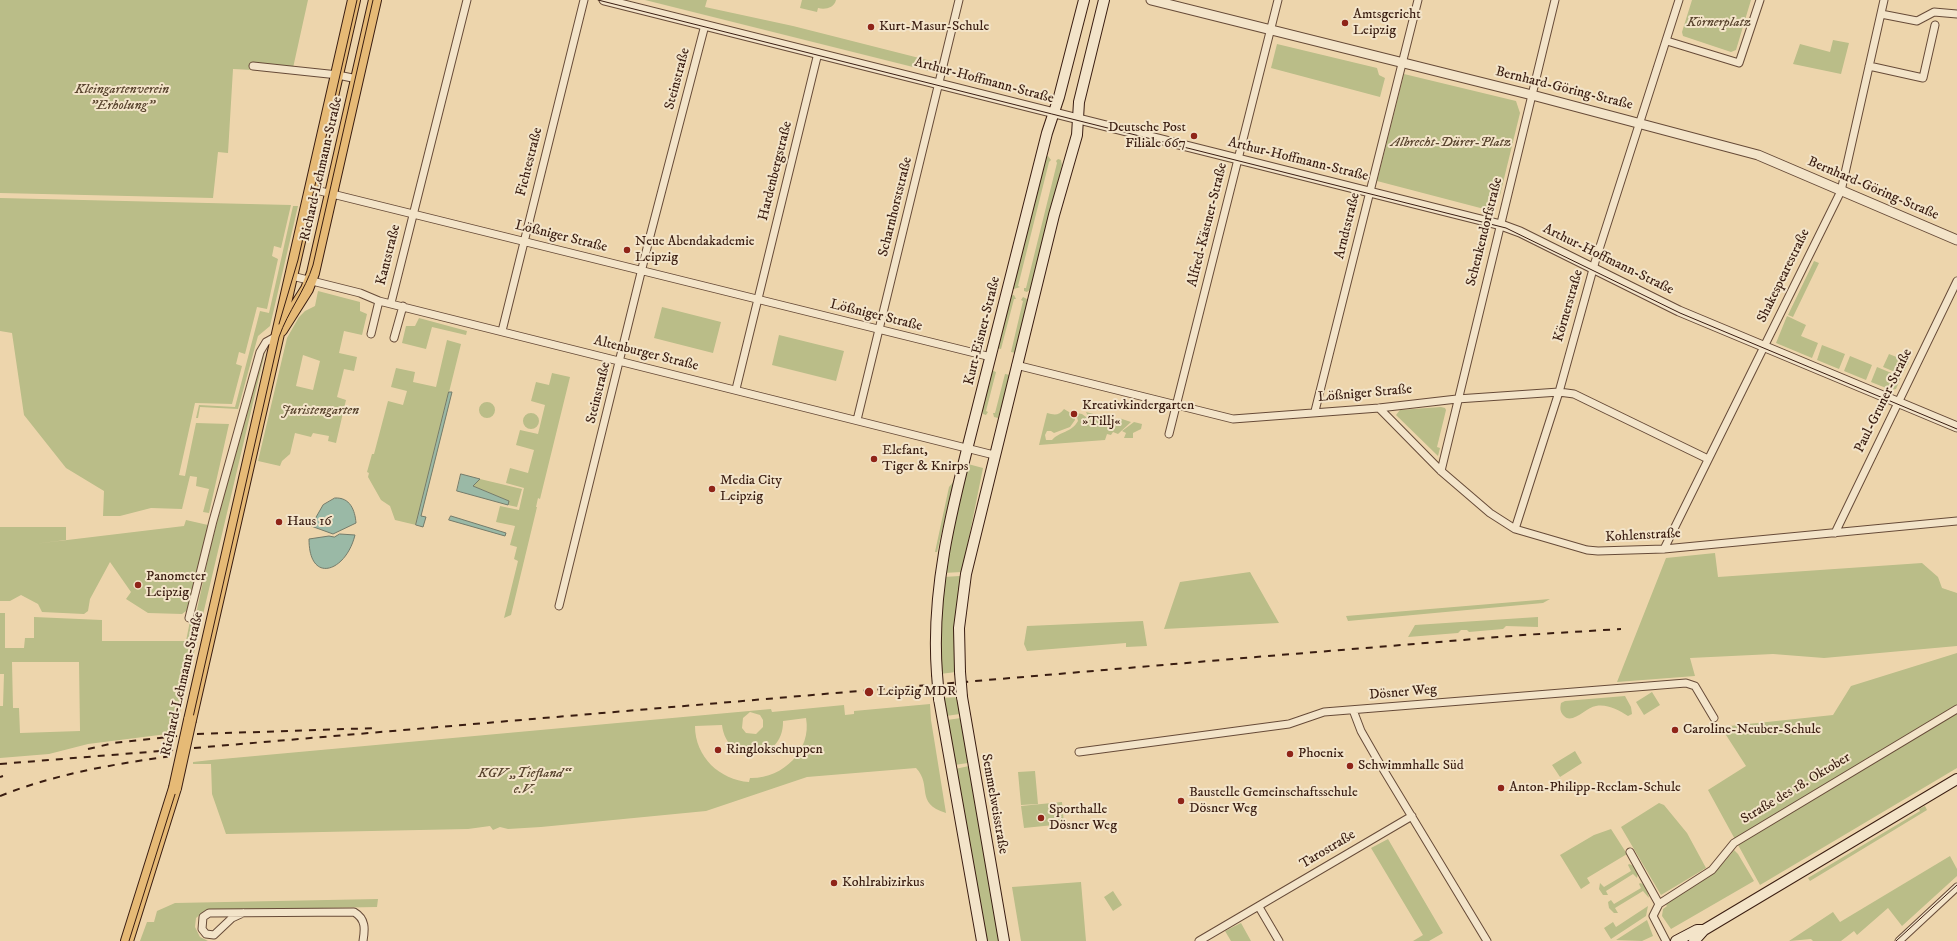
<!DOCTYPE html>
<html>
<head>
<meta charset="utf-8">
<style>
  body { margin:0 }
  canvas { display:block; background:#edd5ac }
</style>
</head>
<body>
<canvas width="1957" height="941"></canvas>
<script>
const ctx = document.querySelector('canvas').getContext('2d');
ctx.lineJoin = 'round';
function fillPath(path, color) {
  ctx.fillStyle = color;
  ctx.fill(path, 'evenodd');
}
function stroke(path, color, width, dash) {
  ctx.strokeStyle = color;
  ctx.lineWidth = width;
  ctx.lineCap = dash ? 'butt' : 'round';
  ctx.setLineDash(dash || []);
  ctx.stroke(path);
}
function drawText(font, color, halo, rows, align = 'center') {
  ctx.font = font + ' "IM FELL DW Pica",serif';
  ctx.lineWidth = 4;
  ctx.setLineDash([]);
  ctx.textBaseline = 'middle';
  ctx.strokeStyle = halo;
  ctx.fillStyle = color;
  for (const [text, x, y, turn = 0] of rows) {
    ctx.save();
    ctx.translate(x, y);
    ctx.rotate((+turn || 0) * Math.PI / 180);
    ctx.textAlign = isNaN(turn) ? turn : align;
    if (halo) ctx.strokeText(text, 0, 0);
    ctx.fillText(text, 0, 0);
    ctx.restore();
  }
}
const green = new Path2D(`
  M0 0H308L293 68 253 64V70L233 69 228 153 218 152 213 198 0 193Z
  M645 0H707L705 7 793 26 935 62 933 69 929 71Z
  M802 0H836C834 8 825 10 818 8L817 12 800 8Z
  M1692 0H1751L1736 50 1731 52 1683 36 1682 32Z
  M1833 40 1849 43 1841 74 1793 64 1800 44 1830 52Z
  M1277 44 1377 68 1379 75 1385 78 1380 97 1271 68Z
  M1404 74 1516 101 1520 113 1500 195 1491 201 1488 210 1377 181Z
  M1048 156 1051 160 1049 162 1018 286 1020 287 1014 289 1012 288 1045 157Z
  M1058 159 1061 160 1062 165 1032 288 1027 292 1024 291V288H1026L1057 163 1056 161Z
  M0 198 291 205 281 248 274 246 272 256 278 259 267 309 257 307 245 354 239 352 236 364 242 366 232 404 195 403 179 475 185 476 196 423 229 424 209 513 203 512 209 489 196 486 197 477 190 476 182 509 151 508 120 516H103L104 491 66 468 24 415 12 333 0 331Z
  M293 206H298L270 326 258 336 238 409 200 407 198 418H196L199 405 235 407 260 311 269 313Z
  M1814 261 1819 263 1793 317 1788 315Z
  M318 291 360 302V311L367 314 362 335 344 331 339 353 357 357 354 371 344 369 337 397 346 400 336 443 328 441 329 436 313 433 311 437 295 433 290 454 282 461 280 466 258 461 287 338 299 317 305 311 315 306ZM303 355 320 361 313 390 296 386Z
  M1014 295 1016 299H1014L1001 349 997 348 1010 296Z
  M1023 297 1029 300 1016 353 1011 352 1023 301 1021 300Z
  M662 307 721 322 713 353 654 338Z
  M1787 316 1806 325 1801 336 1818 343 1812 358 1776 343Z
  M419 318 467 331 466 335 432 327 426 349 402 343 406 326H415Z
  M779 335 844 351 836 381 772 365Z
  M447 340 461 344 416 525 395 520 390 506 381 500 368 477 369 473 367 472 372 454H374L388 401 403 405 407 391 391 387 396 368 415 372 413 382 436 387Z
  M1822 345 1845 354 1839 369 1817 360Z
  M263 351 265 352 175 733 88 744 49 754 0 758V706H3L4 674H0V613H5V648H24L25 638H34V617L102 620V641H186L190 621 196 614 211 545ZM12 662H79L80 731 20 733 19 708H13Z
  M1889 354 1909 362 1902 375 1883 367Z
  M1850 356 1872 365 1866 380 1844 371Z
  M1877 367 1901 377 1896 389 1891 390 1871 382Z
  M991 370 996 372 986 411 988 412 986 415 983 414 982 409Z
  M552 373 570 377 540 499 538 498 536 507H537L511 615 504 618 518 561 514 559 517 547 510 545 515 526 496 522 500 506 519 510 524 488 506 483 510 468 528 473 534 450 516 445 520 430 538 434 545 405 531 401 536 382 549 385Z
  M1005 374 1010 375 998 418 994 417 993 413H995Z
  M479 410a8 8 0 1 1 16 0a8 8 0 1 1-16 0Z
  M1441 407 1445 408 1446 410 1437 447 1440 448 1438 456 1396 415 1400 410Z
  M1064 409 1074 415 1075 420 1070 427 1054 433 1051 431H1047L1045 435 1046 440H1052C1060 431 1071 433 1078 421L1076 413 1082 414 1086 417 1088 416 1086 412 1101 416 1100 423 1106 425 1107 421 1116 423 1119 418 1131 422 1118 434 1113 432 1111 435 1107 434 1105 440 1039 445 1047 413C1054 415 1059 416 1064 409Z
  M523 421a8 8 0 1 1 16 0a8 8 0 1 1-16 0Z
  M1134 422 1142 424 1141 429 1133 433V438H1124L1126 433 1122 431Z
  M968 464 983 468 962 572 943 573Z
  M480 479 522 489 517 507 508 505 509 501 473 486Z
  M954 481 937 552H935L949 487Z
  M186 520 208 525 189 609 182 614 148 613 126 599 131 592 110 562 90 599 88 611 84 614 42 612 38 604 21 595 10 601H0V527H66V540L34 544V551V544L184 526Z
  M1715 553 1718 577 1922 563 1938 577 1942 588 1957 593V646L1824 658 1773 654 1690 658 1695 676 1617 682 1666 558Z
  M1250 572 1279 623 1164 629 1180 582Z
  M960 576 956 672 940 674 939 652 943 577Z
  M1550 599 1543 603 1348 621 1346 616Z
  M1538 617V627L1506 626 1503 629 1469 632 1467 630H1461L1458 633 1408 637 1415 625Z
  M1143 621 1147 646 1126 647V643L1027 651 1024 644 1027 626Z
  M1957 653V768L1760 885 1708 790 1746 766 1726 735 1729 726 1833 715 1851 686Z
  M1652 692 1660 705 1644 715 1636 702Z
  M1625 696 1631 707 1632 714 1628 716C1618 710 1608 704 1596 706 1586 707 1572 726 1563 715 1560 711 1560 708 1561 703L1565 701Z
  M958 697 960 714 946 716 943 698Z
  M930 704 931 720 946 813C914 803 933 786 916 768L807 777 706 811 541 827 508 829 500 827 493 830 490 826 468 829 226 834 212 794 211 764H193V762L211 760 771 709 772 712 844 705 845 715 854 714V711ZM750 712 760 715 763 720V727L756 734 746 733 742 728 743 718ZM806 718C812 751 782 779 750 778L749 782C720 780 695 757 695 726L722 725C727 767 784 763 783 721Z
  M961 718 968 763 954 765 947 720Z
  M1575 751 1582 763 1560 777 1552 765Z
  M969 766 1000 941H985L955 769Z
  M1035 771 1038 804 1021 805 1018 772Z
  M1062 802 1064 824 1024 828 1021 806Z
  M1659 803 1664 805 1687 833 1706 868 1661 895 1621 827Z
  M1925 806 1927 810 1810 881 1808 878 1920 811 1919 809Z
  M1611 829 1627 854 1587 878 1590 883 1581 889 1560 855 1594 835Z
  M1388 839 1443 933 1429 941H1413L1423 935 1371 848Z
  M1734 850 1738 854 1754 881 1671 929 1662 916 1663 909 1667 906 1665 903C1692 887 1715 876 1734 850Z
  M1950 856 1957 869V876L1902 926 1888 908 1857 935 1854 931 1841 941H1813L1811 939 1789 941 1833 912 1840 922Z
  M1629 864 1634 866 1638 873 1637 878 1633 874 1606 891 1608 895H1603L1599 889 1600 883 1604 887 1631 871 1628 865Z
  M1081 882 1086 941H1021L1012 887Z
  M1640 883 1646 885 1649 898 1643 891 1615 908 1618 913H1614L1609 908 1608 902 1611 900 1614 904 1641 888 1639 884Z
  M1113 891 1122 905 1113 911 1104 897Z
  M378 899 377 907 211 910 203 912 196 918 195 927 200 937 208 941H140L147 922H154L157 911 175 903Z
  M1648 906 1646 916 1611 939 1604 928 1613 922 1616 927Z
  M1647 920 1653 936 1642 941 1616 940Z
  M1241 923 1251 941H1231L1225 931Z`);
const water = new Path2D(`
  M449 392H452L421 516 426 517 423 527 416 525Z
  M461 474 480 479 473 486 509 501 508 505 457 491Z
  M335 498C350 497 355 510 356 523L333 534 311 526 323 505Z
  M451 516 506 533 505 536 449 520Z
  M340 534 355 535C346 572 309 585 309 539L329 536 334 537Z`);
const minor = new Path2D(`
  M1881 14 1917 21 1934 12 1957 14
  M1667 41 1739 63 1760 0
  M253 66 338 75 357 79
  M1869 66 1923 78 1935 25
  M312 189 991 357
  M292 276 360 293 379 301 994 455
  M391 303 467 0
  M502 331 584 0
  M371 334 379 301
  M394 338 403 306
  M1016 365 1233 419 1379 408 1457 399 1559 392 1574 394 1708 459
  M736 389 818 53
  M1379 408 1441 471 1490 513 1515 529 1587 550 1598 551 1664 549 1957 521
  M1315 411 1418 0
  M857 420 959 0
  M1169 434 1278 0
  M1441 471 1555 0
  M1515 529 1559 392 1595 262 1679 0
  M1835 533 1957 281
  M1664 549 1841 191 1884 0
  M559 606 649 240 705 25
  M189 618 213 521 260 352 266 342 277 336
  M1353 710 1361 731 1377 759 1487 941
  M1079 752 1289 724 1324 712 1686 683 1695 686 1714 718
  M1630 852 1659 904
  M1259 907 1279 941
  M243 913 232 918 214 935 206 934 202 929 203 917 209 913 354 912C366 919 365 929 363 941
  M1199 941 1412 816
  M1666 941 1653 916 1659 904 1712 870 1734 843 1957 709
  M1899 941 1957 887`);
const tertiary = new Path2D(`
  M604 0 1501 225 1520 232 1679 311 1957 427
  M1151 0 1532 95 1758 155 1957 240`);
const secondary = new Path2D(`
  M960 672 959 628 966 574 1054 215 1077 135 1079 102 1104 0
  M937 674C930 582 956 494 978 406 1001 315 1024 224 1047 133L1059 97 1084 0
  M962 697 1004 941
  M939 699 982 941
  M1676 941 1697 930H1704
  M1694 941 1704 930 1957 779`);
const primary = new Path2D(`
  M281 330 307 289 313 273 375 0
  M190 720 354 0
  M127 941 175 788`);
const tram = new Path2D(`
  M598 0 1506 228 1680 313 1957 429
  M279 324 298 260 357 0
  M129 941 177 788 279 337C288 311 305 291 313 265L373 0
  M1896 941 1957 885`);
const rail = new Path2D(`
  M197 734 377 728
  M194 748 1256 657 1523 635 1621 629
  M88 749 114 743 177 736
  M0 764 173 750
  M0 777 3 776
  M0 796C55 774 114 764 172 756`);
const secondaryBridge = new Path2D(`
  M960 672 962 697
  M937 674 939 699`);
const primaryBridge = new Path2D(`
  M175 788 190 720`);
const markers = [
  [1345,23,4,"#8f2418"],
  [871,27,4,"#8f2418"],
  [1194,136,4,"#8f2418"],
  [627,250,4,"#8f2418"],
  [1074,414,4,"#8f2418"],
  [874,459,4,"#8f2418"],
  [712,489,4,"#8f2418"],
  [279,522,4,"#8f2418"],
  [138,585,4,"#8f2418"],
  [869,692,5,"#8f2418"],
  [1675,730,4,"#8f2418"],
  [718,750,4,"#8f2418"],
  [1290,754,4,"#8f2418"],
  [1350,766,4,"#8f2418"],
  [1501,788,4,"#8f2418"],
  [1181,801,4,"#8f2418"],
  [1041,818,4,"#8f2418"],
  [834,883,4,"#8f2418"]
];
const poiNames = [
  ["Amtsgericht",1353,15],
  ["Leipzig",1353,31],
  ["Kurt-Masur-Schule",879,27],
  ["Deutsche Post",1186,128,"right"],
  ["Filiale 667",1186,144,"right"],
  ["Neue Abendakademie",635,242],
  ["Leipzig",635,258],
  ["Kreativkindergarten",1082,406],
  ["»Tillj«",1082,422],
  ["Elefant,",882,451],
  ["Tiger & Knirps",882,467],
  ["Media City",720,481],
  ["Leipzig",720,497],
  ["Haus 16",287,522],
  ["Panometer",146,577],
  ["Leipzig",146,593],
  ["Leipzig MDR",878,692],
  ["Caroline-Neuber-Schule",1683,730],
  ["Ringlokschuppen",726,750],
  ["Phoenix",1298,754],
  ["Schwimmhalle Süd",1358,766],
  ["Anton-Philipp-Reclam-Schule",1509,788],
  ["Baustelle Gemeinschaftsschule",1189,793],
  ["Dösner Weg",1189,809],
  ["Sporthalle",1049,810],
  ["Dösner Weg",1049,826],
  ["Kohlrabizirkus",842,883]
];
const parkNames = [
  ["Körnerplatz",1719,23],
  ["Kleingartenverein",122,90],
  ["\"Erholung\"",122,106],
  ["Albrecht-Dürer-Platz",1451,143],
  ["Juristengarten",320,411],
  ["KGV „Tiefland“",524,774],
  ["e.V.",524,790]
];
const streetNames = [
  ["Steinstraße",678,79,-75],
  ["Arthur-Hoffmann-Straße",984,81,15],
  ["Bernhard-Göring-Straße",1564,89,14],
  ["Arthur-Hoffmann-Straße",1298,160,14],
  ["Fichtestraße",530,162,-76],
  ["Richard-Lehmann-Straße",322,169,-77],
  ["Hardenbergstraße",776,171,-76],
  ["Bernhard-Göring-Straße",1873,189,23],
  ["Scharnhorststraße",896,207,-76],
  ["Alfred-Kästner-Straße",1208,225,-76],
  ["Arndtstraße",1348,226,-76],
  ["Schenkendorfstraße",1485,232,-76],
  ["Lößniger Straße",561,237,14],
  ["Kantstraße",389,255,-76],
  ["Arthur-Hoffmann-Straße",1608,260,26],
  ["Shakespearestraße",1784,276,-64],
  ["Körnerstraße",1569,306,-74],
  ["Lößniger Straße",876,316,14],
  ["Kurt-Eisner-Straße",983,331,-76],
  ["Altenburger Straße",646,354,14],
  ["Steinstraße",599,393,-76],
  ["Lößniger Straße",1365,394,-5],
  ["Paul-Gruner-Straße",1884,401,-64],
  ["Kohlenstraße",1643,536,-3],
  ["Richard-Lehmann-Straße",183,684,-77],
  ["Dösner Weg",1403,693,-5],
  ["Straße des 18. Oktober",1796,789,-31],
  ["Semmelweisstraße",994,804,80],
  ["Tarostraße",1328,850,-31]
];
fillPath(green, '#babd88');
fillPath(water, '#9ab9a6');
stroke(water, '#747b6a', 1);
stroke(minor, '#674b38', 9);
stroke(tertiary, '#674b38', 11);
stroke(secondary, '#3a1d11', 12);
stroke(primary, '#3a1d11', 14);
stroke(minor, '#f3e4c9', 7);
stroke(tertiary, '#f3e4c9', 9);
stroke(secondary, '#f3e4c9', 10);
stroke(primary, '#e6ba76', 12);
stroke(tram, '#3a1d11', 1);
stroke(rail, '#3a1d11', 2, [7, 7]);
stroke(secondaryBridge, '#3a1d11', 12, []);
stroke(primaryBridge, '#3a1d11', 14, []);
stroke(secondaryBridge, '#f3e4c9', 10);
stroke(primaryBridge, '#e6ba76', 12);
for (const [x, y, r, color] of markers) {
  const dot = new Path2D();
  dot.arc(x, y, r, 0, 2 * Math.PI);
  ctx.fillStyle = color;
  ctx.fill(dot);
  stroke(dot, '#f3e4c9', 1.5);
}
drawText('14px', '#3a1d11', '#f3e4c9', poiNames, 'left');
drawText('italic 14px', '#5a452f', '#f3e4c9', parkNames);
drawText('14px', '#3a1d11', '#f3e4c9', streetNames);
</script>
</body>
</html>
